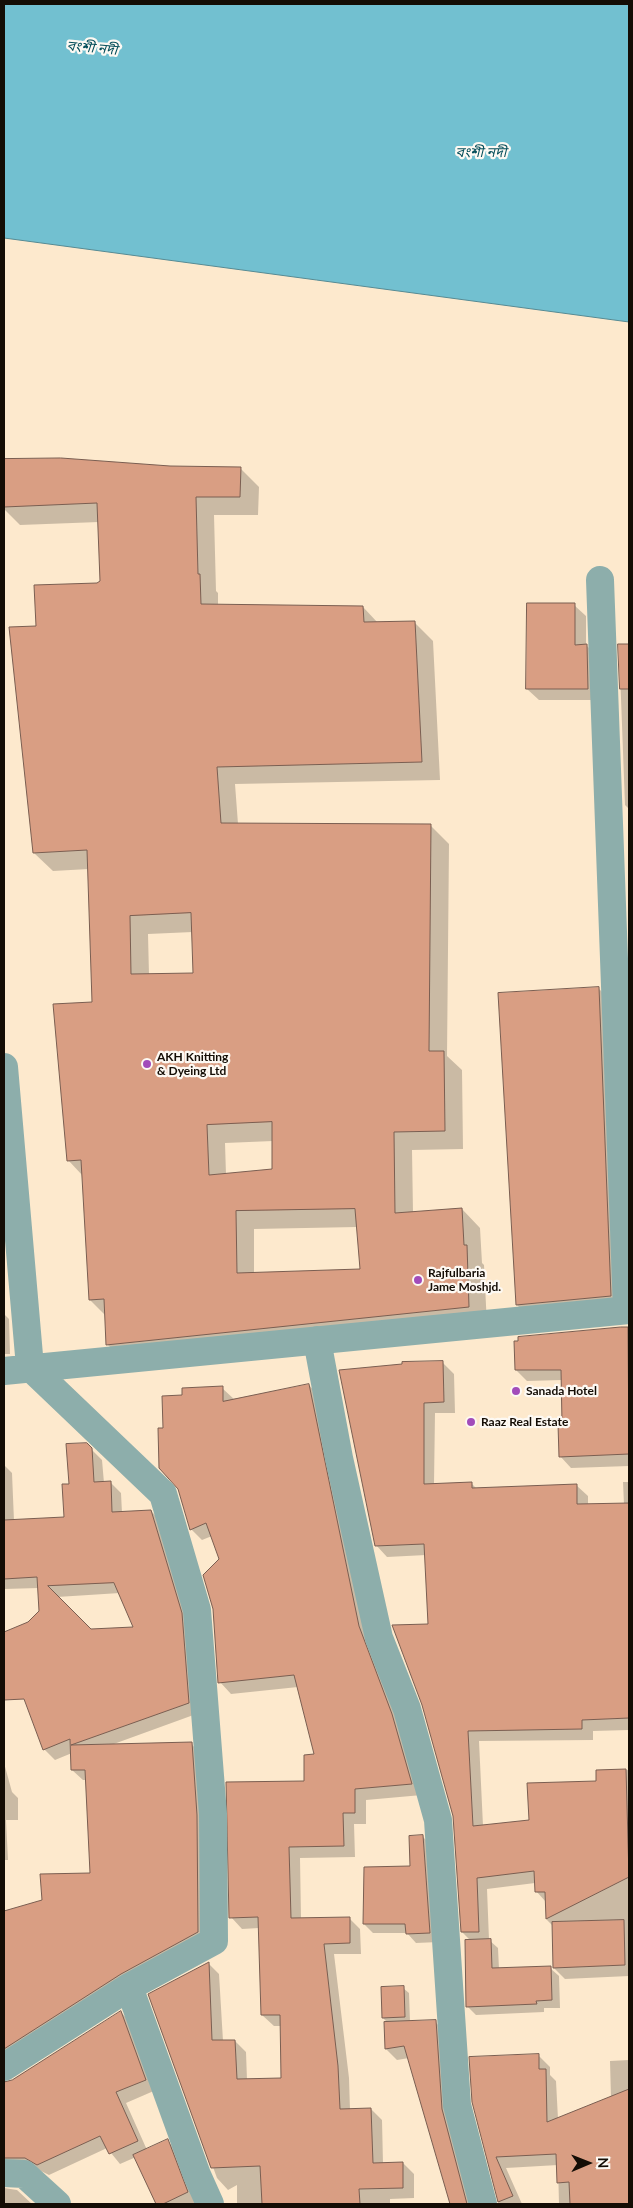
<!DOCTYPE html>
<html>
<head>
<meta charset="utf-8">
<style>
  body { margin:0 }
  #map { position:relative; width:633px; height:2208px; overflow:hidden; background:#fde9cd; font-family:Lato,sans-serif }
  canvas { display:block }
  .frame { position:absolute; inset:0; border:5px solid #140d05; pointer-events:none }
  .north { position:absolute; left:563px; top:2138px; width:50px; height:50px; -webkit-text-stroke:4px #fdf9f3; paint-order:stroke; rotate:89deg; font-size:14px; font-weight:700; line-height:20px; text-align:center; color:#140d05 }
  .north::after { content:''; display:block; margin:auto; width:18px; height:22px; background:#140d05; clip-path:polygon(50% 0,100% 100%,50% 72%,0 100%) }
</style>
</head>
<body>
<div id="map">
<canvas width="633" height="2208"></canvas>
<div class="frame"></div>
<div class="north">N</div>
</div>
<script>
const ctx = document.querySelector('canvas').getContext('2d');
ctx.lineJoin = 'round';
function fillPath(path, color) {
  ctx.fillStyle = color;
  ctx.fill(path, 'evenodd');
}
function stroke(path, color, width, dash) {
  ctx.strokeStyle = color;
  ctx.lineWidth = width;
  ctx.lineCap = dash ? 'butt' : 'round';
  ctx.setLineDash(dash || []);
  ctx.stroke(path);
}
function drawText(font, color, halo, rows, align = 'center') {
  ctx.font = font + ' Lato,"Noto Sans Bengali",sans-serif';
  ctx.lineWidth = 4.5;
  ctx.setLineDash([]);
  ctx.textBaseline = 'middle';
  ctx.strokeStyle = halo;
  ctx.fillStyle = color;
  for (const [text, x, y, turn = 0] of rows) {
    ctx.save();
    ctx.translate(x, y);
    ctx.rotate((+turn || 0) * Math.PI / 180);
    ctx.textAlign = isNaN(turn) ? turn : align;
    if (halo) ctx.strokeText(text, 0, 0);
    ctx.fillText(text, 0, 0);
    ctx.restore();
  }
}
const water = new Path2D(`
  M4 4H629V322L4 238Z`);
const shadow = new Path2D(`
  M61 459 170 468H240L259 487 258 515H214L216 591 218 593V605L363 607 378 623 414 622 433 641 440 780 235 784 238 824 430 825 449 844 447 1056 462 1070 463 1149 412 1150 413 1213 462 1209 480 1228 482 1263 484 1265 487 1325 126 1363 108 1345 106 1316 90 1300 83 1176 68 1160 94 1003 89 869 53 871 34 853 37 627 101 582 99 522 20 525 4 509V461ZM193 932 194 974 149 975 148 934ZM273 1141 274 1171 226 1175 225 1143ZM357 1227 361 1270 254 1274V1229Z
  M574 605 586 616V645L598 657 599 700H539L527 689Z
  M619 645H629V809L625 805Z
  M599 989 619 1008 629 1293 537 1325 517 1305Z
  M4 1314 9 1319 10 1354H4Z
  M629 1327V1466L571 1468 560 1456 563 1425 562 1380 527 1381 516 1370 519 1338Z
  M442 1362 454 1374 455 1413H435L434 1484 471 1483 477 1489 576 1485 588 1496V1505H624L623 1482H629V1730L593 1731V1740L479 1741 483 1826 530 1821 597 1782V1771L629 1770V1976L565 1979 554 1968 553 1926 547 1920 546 1902 536 1891 535 1883 487 1889 489 1940 498 1948 499 1969 550 1968 559 1976 560 2008H544V2012L476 2015 467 2006 471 1941 462 1932 454 1816 430 1626 426 1555 387 1557 376 1545 340 1371Z
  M309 1385 320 1397 422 1795 366 1800V1824H354L355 1857 300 1858 301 1919 349 1918 360 1929 361 1954H334L349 2078 350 2110 371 2109 382 2120 383 2164 403 2163 414 2174V2198L390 2199V2204H237V2185L228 2190 217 2178 150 1995 208 1963 219 1974 223 2041H235L246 2052 247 2080 283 2079 282 2026H274L262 2015 259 1928 242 1929 231 1917 306 1782 316 1756 298 1687 231 1694 220 1682V1559L212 1536 202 1540 191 1529 164 1429 183 1396 222 1388 235 1400Z
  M87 1445 102 1460 104 1483 110 1482 121 1493 122 1513 151 1511 162 1522 192 1625 199 1713 111 1745 191 1744 202 1754 209 1942 4 2067V1912L43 1901 91 1874 87 1780H83L72 1770V1753L55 1760 44 1749 4 1645V1634L28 1623 40 1611 39 1588 4 1589V1465L12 1473 14 1521 65 1518 70 1485ZM120 1593 134 1628 91 1631 57 1597Z
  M4 1763 12 1792 18 1798V1820H6L8 1860H4Z
  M423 1837 432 1846 439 1942 416 1943 407 1933H373L364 1924 411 1867Z
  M403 1988 409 1993 410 2022H435L447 2033 475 2204H452L409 2058 397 2060 386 2049 388 2023 383 2018Z
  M121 2012 131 2023 156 2090 126 2103 147 2150 167 2141 179 2152 197 2204H156L136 2157 120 2164 107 2148 49 2175 37 2169 4 2173V2084L12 2082Z
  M538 2055 550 2067V2075L556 2081 558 2119 611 2098 610 2061 629 2060V2204H559L558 2165 506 2168 522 2204H499L474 2102Z
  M4 2188 17 2190 32 2204H4Z`);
const building = new Path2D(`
  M61 458 170 466 241 467 240 497H196L198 574H200L201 604 363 606 364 622 415 621 422 762 217 767 221 823 431 824 429 1051H444L445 1131 394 1132 395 1213 462 1208 464 1245H467L469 1307 106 1345 104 1299 89 1300 81 1160 67 1161 53 1004 92 1002 87 850 33 853 9 627 36 626 34 585 97 583 100 581 97 503 4 507V459ZM191 913 193 973 131 974 130 916ZM272 1122V1169L209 1175 207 1125ZM355 1209 360 1269 237 1273 236 1211Z
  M527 603H575V645L587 644 588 689H526Z
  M618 644H629V689H620Z
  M599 987 611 1296 516 1305 498 993Z
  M621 1327H628L629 1454 559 1457 558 1424 562 1423 561 1370H515L514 1341H518V1337Z
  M443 1361 444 1402 424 1403V1484L472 1482V1488L577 1484V1504L629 1503V1718L582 1720V1729L468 1731 473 1826 529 1820 527 1783 596 1781V1770L626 1769 629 1877 546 1919 545 1892H535L534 1871 477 1878 479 1932H461L453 1816 422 1705 392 1625 428 1624 424 1544 375 1546 339 1370 402 1364V1362Z
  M309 1384 359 1626 392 1714 412 1784 355 1789V1813H343L344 1846 289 1847 291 1918 350 1917V1943L324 1944 338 2066 340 2109 371 2108 373 2163 403 2162V2188L359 2189 360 2204H262L260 2166 211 2168 148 1994 209 1962 212 2040H235L237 2079 281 2078 280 2015H261L258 1917 229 1918 226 1782 304 1781V1755L314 1754 294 1675 218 1683 213 1609 203 1575 219 1559 206 1523 190 1530 178 1489 159 1468 158 1428H163L162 1396 182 1395V1388L223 1386V1401Z
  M87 1443 92 1448 94 1482 111 1481 112 1512 151 1510 182 1613 189 1703 71 1745 192 1742 197 1815 198 1932 121 1974 4 2049V1911L42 1900 40 1874 90 1873 85 1770H71L70 1739 43 1750 24 1699 4 1700V1632L28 1622 39 1611 37 1577 4 1579V1520L64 1517 62 1484H69L66 1444ZM114 1583 133 1627 91 1629 48 1586Z
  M423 1835 430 1933 406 1934 405 1924H363L364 1867 410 1866 409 1836Z
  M624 1920 625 1965 553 1968 552 1922Z
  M491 1939 492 1968 551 1966 552 2000 536 2001 537 2004 466 2007 465 1940Z
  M404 1986 405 2017 382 2018 381 1987Z
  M121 2011 146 2080 116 2092 138 2141 109 2154 100 2136 37 2165 25 2158H4V2082L12 2080Z
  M436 2020 442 2109 467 2204H450L404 2046 385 2049 384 2022Z
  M539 2054V2069H546L547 2122 629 2089V2204H570L569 2182 557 2183 556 2154 496 2157 513 2196 498 2202 472 2102 469 2057Z
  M168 2139 188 2192 163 2204H156L133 2155Z`);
const minor = new Path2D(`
  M600 580 627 1310
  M4 1067 30 1367 163 1494 197 1610 213 1814 214 1941 129 1987
  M317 1340 339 1458 379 1638 407 1709 438 1820 457 2105 483 2204
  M4 1371 629 1310
  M4 2067 129 1987 197 2175 210 2204
  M4 2173 24 2174 57 2204`);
const markers = [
  [147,1064,5,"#a24cba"],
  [418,1280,5,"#a24cba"],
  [516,1391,5,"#a24cba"],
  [471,1422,5,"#a24cba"]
];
const poiNames = [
  ["AKH Knitting",157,1057],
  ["& Dyeing Ltd",157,1071],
  ["Rajfulbaria",428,1273],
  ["Jame Moshjd.",428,1287],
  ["Sanada Hotel",526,1391],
  ["Raaz Real Estate",481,1422]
];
const waterNames = [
  ["বংশী নদী",92,48,5],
  ["বংশী নদী",481,152]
];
fillPath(water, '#72c0d0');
stroke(water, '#568a93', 1);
fillPath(shadow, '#0003');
fillPath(building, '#d99e83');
stroke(building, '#7a5e51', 1);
stroke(minor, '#8daeab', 28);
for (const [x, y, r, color] of markers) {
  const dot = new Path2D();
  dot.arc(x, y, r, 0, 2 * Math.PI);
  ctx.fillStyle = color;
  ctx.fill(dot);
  stroke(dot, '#fdf9f3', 2);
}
drawText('bold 12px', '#140d05', '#fdf9f3', poiNames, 'left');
drawText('italic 14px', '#064f5b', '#fdf9f3', waterNames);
</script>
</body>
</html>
